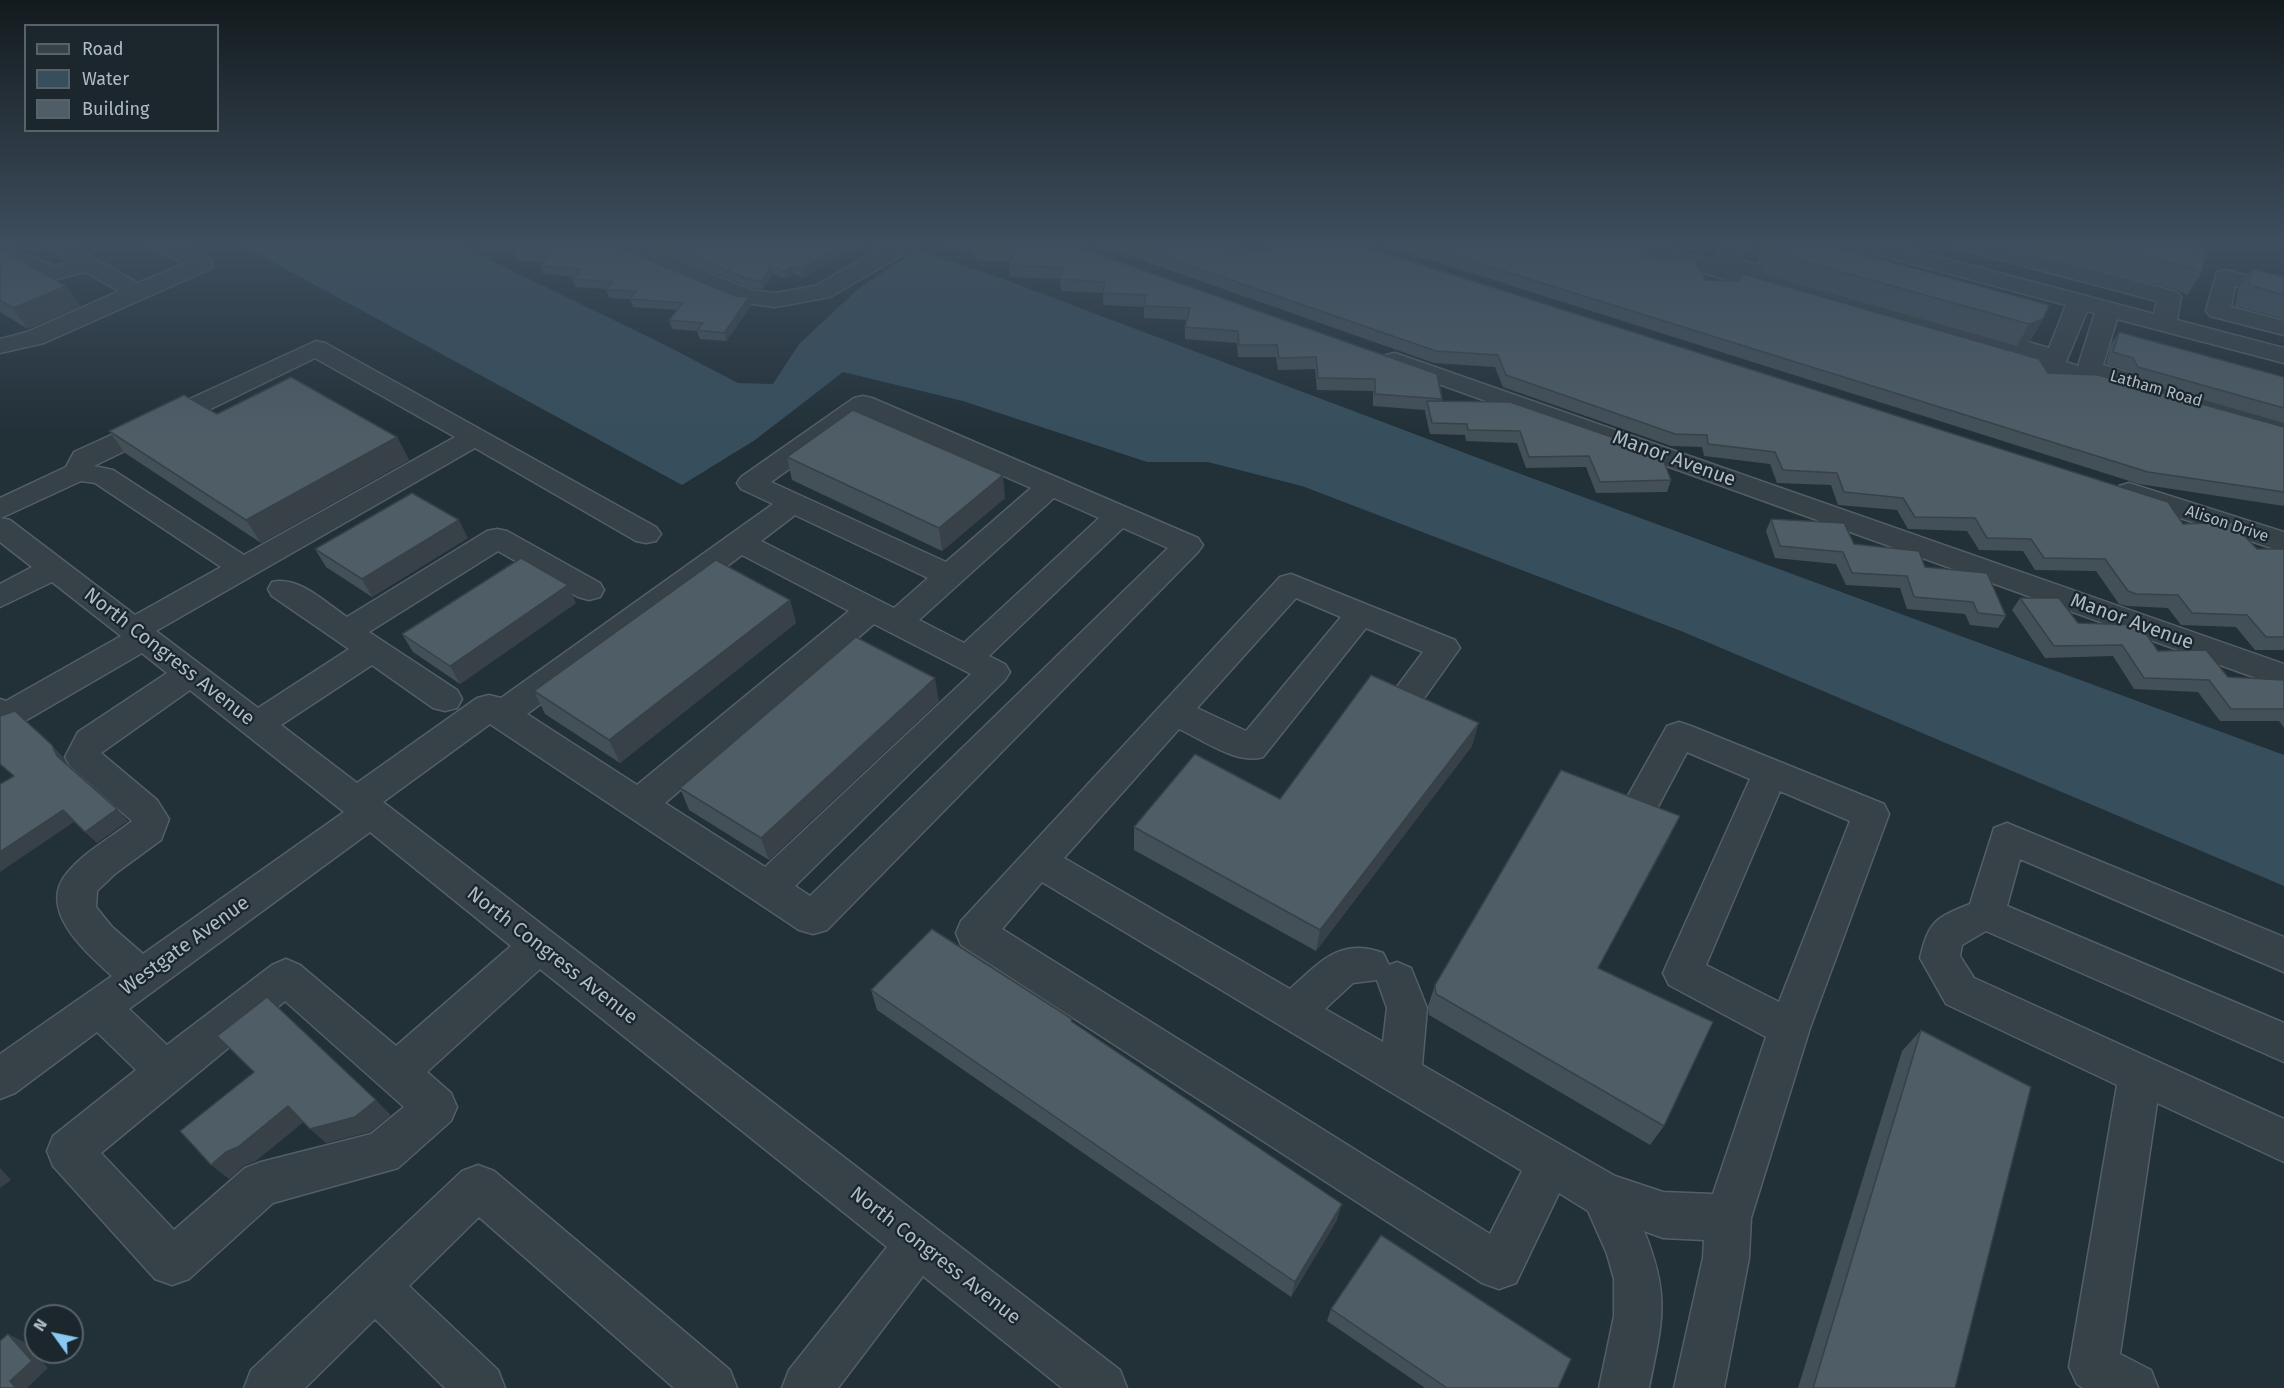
<!DOCTYPE html>
<html>
<head>
<meta charset="utf-8">
<style>
  body { margin:0 }
  #map { position:relative; width:2284px; height:1388px; overflow:hidden; background:#223037; font-family:"Fira Sans",sans-serif }
  canvas { display:block }
  .legend { position:absolute; left:24px; top:24px; width:195px; height:108px; box-sizing:border-box; background:#1b262d; border:2px solid #576269; margin:0; padding:8px 10px; list-style:none; font-size:18px; color:#b0bcc4 }
  .legend li { display:flex; align-items:center; gap:12px; height:30px }
  .legend b { width:30px; border:2px solid #576269 }
  .north { position:absolute; left:24px; top:1304px; width:60px; height:60px; box-sizing:border-box; background:#1b262d; border:2px solid #576269; border-radius:50%; rotate:303deg; font-size:16px; font-weight:700; line-height:24px; text-align:center; color:#b0bcc4 }
  .north::after { content:''; display:block; margin:auto; width:21px; height:27px; background:#89c8f1; clip-path:polygon(50% 0,100% 100%,50% 72%,0 100%) }
</style>
</head>
<body>
<div id="map">
<canvas width="2284" height="1388"></canvas>
<ul class="legend">
<li><b style="height:8px;background:#364148"></b>Road</li>
<li><b style="height:16px;background:#374f5d"></b>Water</li>
<li><b style="height:16px;background:#4e5d66"></b>Building</li>
</ul>
<div class="north">N</div>
</div>
<script>
const ctx = document.querySelector('canvas').getContext('2d');
ctx.lineJoin = 'round';
function fillPath(path, color) {
  ctx.fillStyle = color;
  ctx.fill(path, 'evenodd');
}
function stroke(path, color, width, dash) {
  ctx.strokeStyle = color;
  ctx.lineWidth = width;
  ctx.lineCap = dash ? 'butt' : 'round';
  ctx.setLineDash(dash || []);
  ctx.stroke(path);
}
function drawText(font, color, halo, rows, align = 'center') {
  ctx.font = font + ' "Fira Sans",sans-serif';
  ctx.lineWidth = 4.5;
  ctx.setLineDash([]);
  ctx.textBaseline = 'middle';
  ctx.strokeStyle = halo;
  ctx.fillStyle = color;
  for (const [text, x, y, turn = 0] of rows) {
    ctx.save();
    ctx.translate(x, y);
    ctx.rotate((+turn || 0) * Math.PI / 180);
    ctx.textAlign = isNaN(turn) ? turn : align;
    if (halo) ctx.strokeText(text, 0, 0);
    ctx.fillText(text, 0, 0);
    ctx.restore();
  }
}
const water = new Path2D(`
  M238 243H455L665 345 738 383 773 384 799 344 858 289 917 250 1003 279 1518 473 2284 755V886L1681 631 1302 486 1208 462H1147L963 401 843 372 755 440 682 485Z`);
const minor = new Path2D(`
  M41 243H68L138 283 184 264 153 248 150 243H178L210 259 213 264 210 269 44 343 0 353V339L27 332 119 291 85 272 53 280 0 259V244L55 266 69 262Z
  M606 243H636L750 290 775 293 815 286 890 243H917L914 248 830 297 775 307 738 302 609 248Z
  M1613 243H1648L1713 261 1727 243H1749L1738 259 2049 348 2066 305 1853 248 1850 243H1886L2154 314 2157 301 1956 248 1953 243H1989L2177 292 2181 297 2177 320 2284 348V363L2117 319 2103 365 2284 418V434L2134 390 2124 395 2115 392 1991 356 1988 351 1991 347 1795 290 1792 294H1776L1616 248ZM2087 311 2095 313 2078 366 2066 362Z
  M2225 270 2284 285V299L2235 286 2231 307 2284 321V335L2210 316 2206 311 2217 272Z
  M316 341 325 343 656 527 661 534 656 541 646 543 636 541 475 448 156 631 258 708 349 649 272 596 268 589 272 582C298 575 326 603 347 617L487 531 497 529 507 531 600 583 604 590 600 597 589 600 578 597 498 551 369 632 457 690 462 699 457 708 445 711 433 708 372 665 281 725 357 783 477 698 489 695 501 698 773 504 741 489 737 483 741 477 854 398 863 396 872 398 1198 538 1203 545 1198 552 827 930 813 934 799 930 490 724 383 802 1120 1370 1127 1388H1062L923 1276 838 1388H782L789 1370 887 1247 540 969 427 1072 451 1093 457 1107 451 1121 398 1168 273 1203 189 1279 172 1285 155 1279 53 1166 47 1151 53 1136 136 1070 97 1032 15 1093 0 1099V1054L112 976C87 953 36 910 67 873 85 851 111 838 132 821L70 766 65 757 78 732 167 673 142 653 18 725 6 728 0 727V699L6 701 121 636 52 582 0 607V584L32 567 0 542V498L66 467 74 452ZM315 358 455 437 244 555 113 470 94 466ZM865 415 1031 488 946 562 771 482ZM81 481 95 483 221 567 135 615 10 520 1 518ZM1054 498 1099 518 964 643 919 620ZM795 515 928 578 894 608 761 541ZM1123 528 1168 548 810 896 795 886 1005 680 1010 672 1005 664 989 656ZM742 555 849 611 637 785 527 714ZM874 624 971 674 765 867 665 803ZM190 690 344 812 143 954 112 927 96 907 97 891 116 873 161 840 169 819 157 800 101 753ZM370 832 511 946 396 1046 300 965 286 959 272 965 167 1045 129 1009ZM285 1001 404 1107 371 1134 261 1162 245 1168 174 1230 101 1153Z
  M1395 353 2284 664V688L1386 365 1383 360 1386 355Z
  M2129 483 2284 532V552L2119 498 2115 492 2119 486Z
  M1291 574 1455 640 1460 648 1417 708 1405 711 1393 708 1388 699 1423 652 1366 628 1263 757C1237 765 1203 740 1179 729L1064 858 1290 989C1320 962 1340 937 1383 953L1389 965 1397 962 1411 968 1427 1008 1422 1065 1615 1176 1663 1192 1713 1194 1766 1037 1669 985 1663 973 1750 779 1687 752 1651 820 1638 824 1625 820 1620 810 1667 726 1679 722 1691 726 1884 804 1889 814 1810 1028 1751 1218 1749 1258 1724 1388H1674L1703 1258 1704 1240 1663 1238 1644 1231C1671 1297 1662 1322 1649 1388H1599L1614 1316V1279L1607 1254 1588 1211 1559 1193 1516 1283 1499 1289 1482 1283 961 945 956 933 961 921 1280 577ZM1296 598 1341 617 1246 731 1197 708ZM1780 791 1850 821 1779 1002 1706 965ZM1042 882 1522 1171 1490 1234 1002 929ZM1377 980 1387 1008 1383 1042 1325 1009 1353 983Z
  M2007 823 2284 937V972L2020 859 2007 906 2284 1023V1062L1986 931 1962 945 1960 956 1974 978 2284 1119V1162L2157 1103 2120 1354 2151 1370 2158 1388H2083L2077 1384 2069 1367 2117 1085 1946 1004 1920 958C1929 921 1935 918 1970 904L1994 828Z
  M478 1165 494 1171 730 1370 737 1388H674L479 1217 409 1286 498 1370 505 1388H445L375 1319 305 1388H244L251 1370 462 1171Z`);
const wall = new Path2D(`
  M481 243H608L751 306 726 341 700 339 697 331 672 329 669 320 676 310 633 307 630 299 609 298 606 289 576 287 572 279 574 277 543 274 540 266 543 262 517 261 514 253V252L485 251Z
  M642 243H865L803 278 794 274 786 279 773 274 763 289 751 288Z
  M944 243H1066L1442 399V401L1671 480 1667 492 1596 493 1586 467 1526 468 1517 443 1466 441 1465 435 1430 434 1425 412V410L1373 406V391L1317 390 1315 369 1278 370 1276 357H1238L1237 343 1185 339V327L1187 320 1144 318V307L1103 305V293L1061 291 1060 279 1010 277 1009 265 1010 262 975 260 974 250 945 248Z
  M1092 243H1218L1217 247 1271 251 1272 243H1353L2257 549H2284V650H2255L2236 627 2181 625 2168 608 2127 606 2119 604 2096 571 2035 570 2023 551 1979 550 1967 531 1908 529 1897 510 1838 505 1831 485 1777 483 1770 464 1704 456 1702 447 1671 446 1503 387 1495 367 1434 363Z
  M1376 243H1633L1645 259 1705 280 2048 373 2284 427V506L2139 484Z
  M1764 243H1821L2043 319 2030 341 2017 346 1762 274 1764 269 1756 262Z
  M1990 243H2173L2201 274 2187 295 2178 290Z
  M0 249 66 286 80 306 28 329 0 312Z
  M2252 269 2284 277V319L2235 306 2238 289Z
  M2119 332 2284 377V423L2131 379 2126 370 2106 364 2111 344Z
  M217 414 397 437 409 460 261 543 125 453 109 431Z
  M787 457 1005 498 942 551 792 480Z
  M1771 519 1854 544 1925 567 2006 616 1998 628 1970 625 1965 614 1907 609 1900 588 1846 585 1836 564 1775 558 1766 531Z
  M468 538 372 597 326 567 315 549Z
  M2020 598 2078 623 2158 651 2228 677 2284 680V728L2279 721H2220L2198 692 2134 689 2113 656 2045 658 2012 610Z
  M790 600 796 623 620 763 545 714 534 691Z
  M576 603 460 684 413 652 402 634Z
  M939 701 769 860 689 810 680 788Z
  M1472 746 1316 951 1134 850V827L1280 799Z
  M1680 816 1598 968 1664 1126 1650 1145 1429 1015 1428 1006 1435 985Z
  M871 990 1073 1023 1337 1220 1291 1297 877 1010Z
  M1921 1030 1955 1388H1798L1902 1051Z
  M1331 1309 1558 1388H1425L1327 1321Z`);
const shadedWall = new Path2D(`
  M848 243H865L803 278 801 269Z
  M1648 247 1645 259 1639 258Z
  M771 266 773 274 763 289 761 281Z
  M792 266 794 274 786 279 784 271Z
  M66 286 80 306 28 329 13 308Z
  M749 297 751 306 726 341 724 333Z
  M2043 319 2030 341 2017 346 2029 324Z
  M397 437 409 460 261 543 246 520Z
  M1003 475 1005 498 942 551 939 528Z
  M459 520 468 538 372 597 362 579Z
  M568 585 576 603 460 684 450 666Z
  M790 600 796 623 620 763 609 740Z
  M935 678 939 701 769 860 761 838Z
  M1479 723 1472 746 1316 951 1320 930Z
  M52 745 63 757 69 768 57 756Z
  M117 809 128 821 97 843 85 832Z
  M63 810 74 822 0 872V852Z
  M1680 816 1669 839 1587 989 1598 968Z
  M376 1100 391 1115 370 1132 326 1143 310 1129Z
  M288 1106 305 1121 256 1161 244 1166 229 1179 211 1165 226 1152Z
  M0 1168 11 1180 0 1188Z
  M1342 1204 1337 1220 1291 1297 1295 1282Z
  M8 1334 24 1342 48 1368 27 1388H16L10 1381Z`);
const building = new Path2D(`
  M495 243H608L735 296 749 297 724 333 697 330 703 323 669 320 683 303 630 299 636 291 606 290 612 282 572 279 581 269 540 266 551 254 514 253 521 244Z
  M660 243H848L801 269 792 266 784 271 771 266 761 281 748 279Z
  M976 243H1066L1437 374 1442 399 1375 394V379L1318 378 1316 357 1279 358 1277 345H1239L1238 331 1185 327 1190 308 1144 306 1146 295 1103 293 1105 282 1060 279 1064 268 1009 265 1014 251 974 248Z
  M1124 243H1216L1215 247 1272 251V243H1353L2168 502 2183 524 2231 522 2257 549H2284V637H2266L2247 615 2192 613 2178 595 2136 594 2128 591 2105 559 2044 558 2031 539 1987 538 1975 518 1915 517 1903 498 1844 492 1837 473 1783 470 1775 452 1708 444 1707 435 1675 434 1506 375 1498 355 1436 351Z
  M1414 243H1633L1648 247 1639 258 1691 259 1695 260 1705 280 1739 281 1743 274 2039 359 2048 373 2098 375 2284 427V492L2148 472Z
  M1767 243H1821L2049 305 2043 319 2029 324 1771 252 1772 247Z
  M2087 243H2173L2207 251 2201 274 2192 268Z
  M0 249 66 286 13 308 0 300Z
  M2252 269 2284 277V295L2249 285Z
  M2119 332 2284 377V408L2138 367 2133 358 2113 352Z
  M291 377 397 437 246 520 109 431 184 395 217 414Z
  M1427 401 1510 402 1661 454 1671 480 1600 482 1589 456 1529 457 1520 431 1468 430 1467 424 1432 423Z
  M853 410 1003 475 939 528 787 457Z
  M412 493 459 520 362 579 315 549Z
  M1771 519 1844 523 1854 544 1919 551 1925 567 1987 573 2006 616 1978 613 1973 602 1914 597 1907 576 1852 573 1843 552 1780 546Z
  M521 558 568 585 450 666 402 634Z
  M716 560 790 600 609 740 534 691Z
  M2020 598H2059L2078 623 2140 625 2158 651 2206 650 2228 677 2284 680V709H2231L2209 680 2144 678 2122 645 2054 646Z
  M856 637 935 678 761 838 680 788Z
  M1371 675 1479 723 1320 930 1134 827 1195 754 1280 799Z
  M15 711 52 745 57 756 117 809 85 832 63 810 0 852V784L14 776 0 764V716Z
  M1561 770 1680 816 1598 968 1713 1022 1664 1126 1436 994 1435 985Z
  M932 929 1072 1019 1071 1021 1342 1204 1295 1282 871 990Z
  M267 997 376 1100 355 1117 310 1129 288 1106 238 1147 226 1152 211 1165 180 1131 254 1072 217 1036Z
  M1921 1030 2031 1087 1955 1388H1813Z
  M1381 1235 1571 1359 1558 1388H1447L1331 1309Z
  M8 1334 32 1361 10 1381 16 1388H0V1341Z`);
const farStreetnames = [
  ["Latham Road",2156,389,16],
  ["Alison Drive",2227,524,18]
];
const streetNames = [
  ["Manor Avenue",1674,459,20],
  ["Manor Avenue",2132,622,20],
  ["North Congress Avenue",169,657,38],
  ["Westgate Avenue",185,946,-36],
  ["North Congress Avenue",552,956,38],
  ["North Congress Avenue",935,1256,38]
];
fillPath(water, '#374f5d');
stroke(minor, '#535f66', 3);
fillPath(minor, '#364148');
fillPath(wall, '#435058');
fillPath(shadedWall, '#374147');
fillPath(building, '#4e5d66');
stroke(building, '#374147', 1.5);
const sky = ctx.createLinearGradient(0, 0, 0, 437);
sky.addColorStop(0, '#131a1e');
sky.addColorStop(0.56, '#3e4e5e');
sky.addColorStop(1, '#3e4e5e00');
ctx.fillStyle = sky;
ctx.fillRect(0, 0, 2284, 437);
drawText('16px', '#b0bcc4', '#1b262d', farStreetnames);
drawText('20px', '#b0bcc4', '#1b262d', streetNames);
</script>
</body>
</html>
